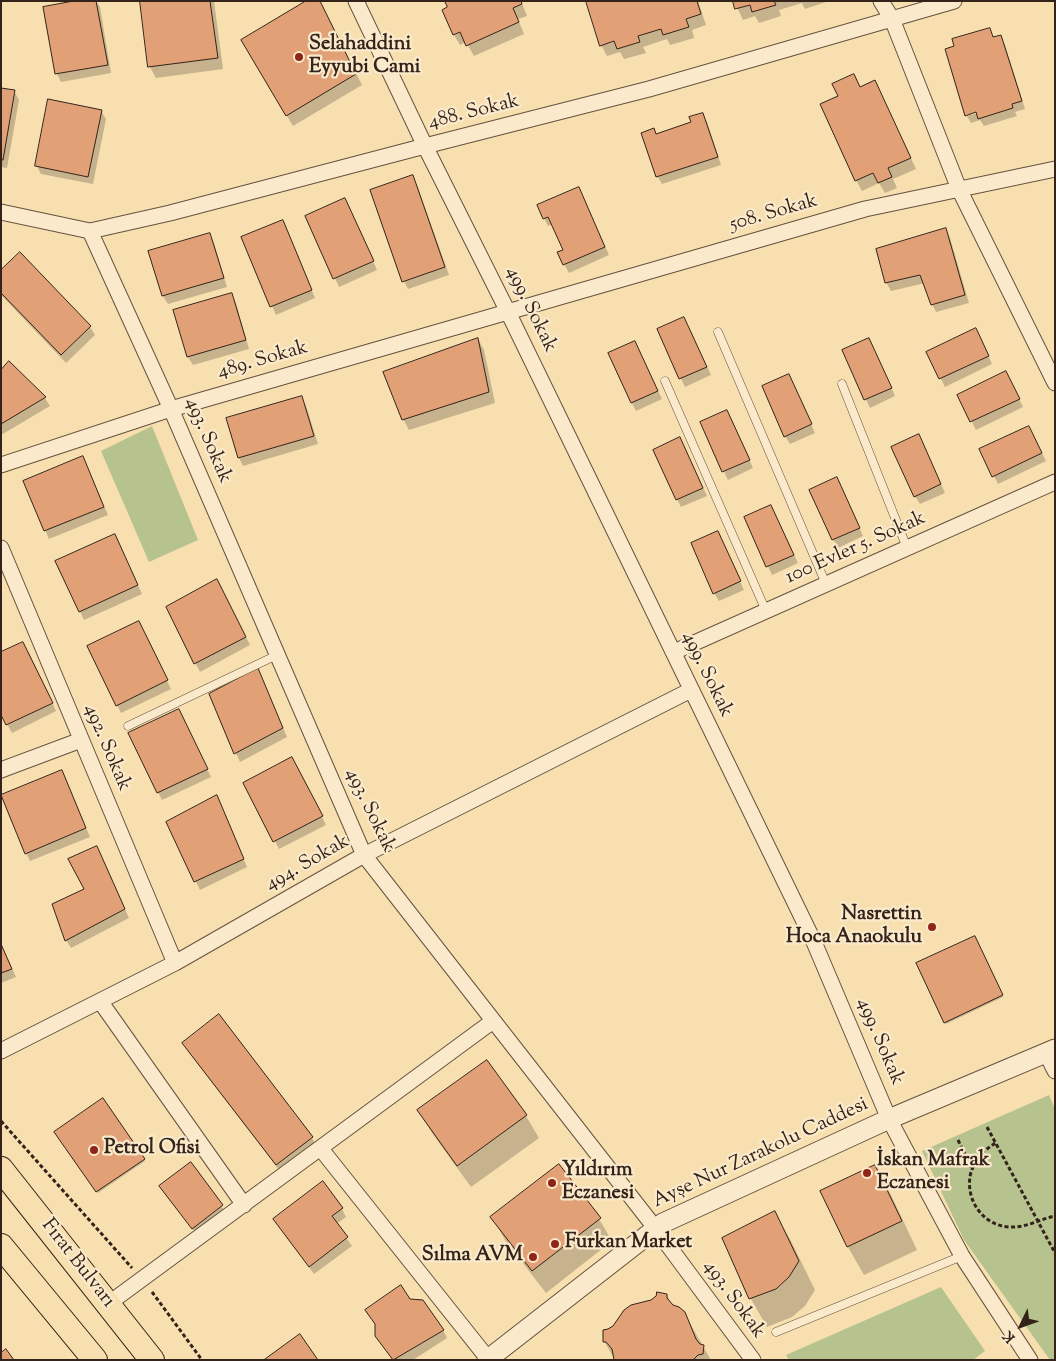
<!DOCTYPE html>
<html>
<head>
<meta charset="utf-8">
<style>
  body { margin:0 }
  #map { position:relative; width:1056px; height:1361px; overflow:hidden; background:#f8dfaf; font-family:"Sorts Mill Goudy",serif }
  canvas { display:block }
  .frame { position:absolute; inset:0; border:2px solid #33231a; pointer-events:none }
  .north { position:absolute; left:996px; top:1301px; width:50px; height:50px; -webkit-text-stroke:4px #faeacb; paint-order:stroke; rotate:228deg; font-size:14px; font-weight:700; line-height:20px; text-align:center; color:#33231a }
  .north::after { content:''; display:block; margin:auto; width:18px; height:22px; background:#33231a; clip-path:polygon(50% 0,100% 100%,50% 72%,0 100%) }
</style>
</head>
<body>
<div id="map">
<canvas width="1056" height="1361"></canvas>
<div class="frame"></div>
<div class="north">K</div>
</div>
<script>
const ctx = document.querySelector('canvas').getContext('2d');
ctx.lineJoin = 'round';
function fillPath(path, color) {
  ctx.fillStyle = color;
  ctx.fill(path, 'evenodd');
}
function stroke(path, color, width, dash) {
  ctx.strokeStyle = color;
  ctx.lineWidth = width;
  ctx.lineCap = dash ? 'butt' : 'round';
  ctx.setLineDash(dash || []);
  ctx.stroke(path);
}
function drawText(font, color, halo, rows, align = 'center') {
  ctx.font = font + ' "Sorts Mill Goudy",serif';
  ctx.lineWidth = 4.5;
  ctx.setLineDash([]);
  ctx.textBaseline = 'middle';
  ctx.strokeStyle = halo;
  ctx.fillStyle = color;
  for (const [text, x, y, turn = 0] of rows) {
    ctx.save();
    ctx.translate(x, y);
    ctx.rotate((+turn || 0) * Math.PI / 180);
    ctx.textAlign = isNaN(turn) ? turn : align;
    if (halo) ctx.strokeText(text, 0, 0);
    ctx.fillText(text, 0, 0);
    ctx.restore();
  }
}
const green = new Path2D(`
  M152 426 198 540 149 562 101 451Z
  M1049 1095 1055 1109V1360H1050L964 1240 922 1151Z
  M941 1287 985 1351 973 1360H789L786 1355Z`);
const shadow = new Path2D(`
  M81 1H96L100 7 111 73 61 82 57 74Z
  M141 1H214L223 69 156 78 150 67Z
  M521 1 527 16 518 19 524 34 474 56 466 42 460 45 454 35Z
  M587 1H698L706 25 692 30 694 38 670 45 667 39 643 47 646 53 624 59 620 52 607 56 601 45Z
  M734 1H829L805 9 802 3 779 10 781 16 759 23 755 16 743 20Z
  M323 7 362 85 293 126 243 41Z
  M989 30 994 38 1001 36 1005 45 1025 109 1015 112 1017 116 984 126 980 120 971 123 967 116 982 112Z
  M854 75 861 88 875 82 916 169 893 179 897 188 885 193 879 183 862 191 856 180 840 97Z
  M1 89 14 91 19 100 7 168 1 167Z
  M101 111 106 119 93 184 41 174 36 165Z
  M703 114 707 122 721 165 662 184 657 176 654 130 657 135 693 123Z
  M413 177 417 185 449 275 408 289 404 281Z
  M579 189 609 255 569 273 564 264V251L553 224 548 226 544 218Z
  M345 199 377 270 339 287 306 216Z
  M287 230 315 298 276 315 243 238Z
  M946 230 950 238 969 303 936 312 932 304 925 283 891 291 886 282Z
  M210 235 214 243 227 287 168 304 163 296 150 252Z
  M20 254 90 327 95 335 66 363 1 295V272Z
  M231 295 236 303 249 349 193 365 188 357 175 311Z
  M684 318 711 375 685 387 658 330Z
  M980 338 992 364 945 387 928 353Z
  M478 339 484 350 495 403 409 430 403 419Z
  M635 342 662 399 636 411 632 403Z
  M873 348 895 396 870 408 843 351Z
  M9 363 45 398 50 406 1 435V371Z
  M1010 381 1023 407 976 430 959 396Z
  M793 384 815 433 790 444 785 436Z
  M302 398 306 406 318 444 243 466 239 458Z
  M731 419 753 468 728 480 701 423Z
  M1033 435 1046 461 998 484 994 476Z
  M923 444 945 493 920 504 915 496Z
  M684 447 707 496 681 507 677 499Z
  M83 457 108 515 49 539 24 482Z
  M841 487 863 536 838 548 833 539Z
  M771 506 798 563 772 575 746 518Z
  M115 536 142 594 84 620 57 561Z
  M722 541 744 590 719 601 714 593Z
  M221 589 250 645 200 672 167 607Z
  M143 631 171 689 121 713 117 705Z
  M28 651 56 711 12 733 1 713Z
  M258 670 287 737 240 762 210 695Z
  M183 718 211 777 162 800 158 792Z
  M297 767 326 825 279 849 245 783Z
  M62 772 90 837 30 861 26 853Z
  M217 797 247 867 200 890 168 823Z
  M101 856 129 918 71 948 66 940 86 890Z
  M974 937 1003 997 946 1024 917 964Z
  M1 944 16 977 1 983Z
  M183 1043 312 1138 318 1148 283 1175 190 1054Z
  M487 1062 526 1116 539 1138 471 1187 432 1133 419 1111Z
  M103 1100 145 1161 98 1193 56 1132Z
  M190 1164 227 1214 198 1236 166 1194Z
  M875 1167 891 1195 917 1250 864 1275 848 1247Z
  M342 1209 346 1217 336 1224 352 1246 314 1274 274 1219Z
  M775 1213 791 1241 815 1290 805 1306 792 1317 767 1327 751 1299 724 1239Z
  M492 1217 599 1219 612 1241 546 1293 505 1240Z
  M667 1295 673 1307 684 1313 711 1360H615L604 1341 608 1331 652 1301Z
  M410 1300 443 1330 447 1338 413 1360H393L376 1336Z`);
const building = new Path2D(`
  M74 1H96L108 65 55 74 43 7Z
  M140 1H210L218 58 148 67Z
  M306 1H320L356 74 286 116 241 40Z
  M445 1H521L522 4 513 8 519 22 466 46 460 32 453 35 442 10 447 7Z
  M586 1H697L701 14 686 19 689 27 663 35 661 29 638 36 640 42 617 49 614 41 600 46Z
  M733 1H774L776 5 752 12 750 5 735 9Z
  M990 28 993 37 1001 35 1022 101 1012 104 1013 108 978 119 976 112 965 116 945 49 954 46 952 39Z
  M854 74 860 87 875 80 911 158 888 168 892 177 878 183 873 173 855 181 820 104 838 96 832 84Z
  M1 88 15 90 3 160H1Z
  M48 99 102 110 88 177 35 166Z
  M703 113 718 157 656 177 641 133 654 128 656 134 691 122 689 117Z
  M413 175 445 267 402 282 370 190Z
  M579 187 605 247 563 265 557 252 563 250 548 217 543 219 537 205Z
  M345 198 374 261 333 279 305 216Z
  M283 220 312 290 270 307 241 237Z
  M946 228 965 295 931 305 920 275 885 283 876 249Z
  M210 233 224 278 162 296 148 251Z
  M20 252 91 326 61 355 1 293V270Z
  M232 293 246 340 187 357 173 310Z
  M684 317 707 367 679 379 657 329Z
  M976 328 989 356 939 379 926 352Z
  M478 338 489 392 402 420 383 372Z
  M869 338 892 388 864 400 842 350Z
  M635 341 658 391 631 403 608 353Z
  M9 361 46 397 1 424V370Z
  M1006 371 1020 399 970 422 957 395Z
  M789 374 812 424 784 437 762 386Z
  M302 396 314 436 238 458 226 418Z
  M727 410 750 460 722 472 700 422Z
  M1029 426 1042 453 992 477 979 449Z
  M919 434 941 484 914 497 891 447Z
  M680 437 703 488 676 500 653 450Z
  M83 456 104 507 44 531 23 481Z
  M837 477 860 528 832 540 809 490Z
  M771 505 794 555 766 567 744 517Z
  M718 531 741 581 713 594 691 543Z
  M115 534 138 585 79 612 55 561Z
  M217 579 246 637 194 664 166 607Z
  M139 621 168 680 116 706 87 646Z
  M23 642 53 703 6 725 1 715V652Z
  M258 668 283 728 234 754 209 694Z
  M179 709 208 769 157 793 128 733Z
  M292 757 323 816 273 842 243 783Z
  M62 770 86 828 25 854 1 795Z
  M217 795 244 859 194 882 166 822Z
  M97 846 125 909 65 941 52 904 84 889 68 859Z
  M975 936 1003 995 944 1023 916 963Z
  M1 944 12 969 1 973Z
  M219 1014 313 1137 276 1165 182 1043Z
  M487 1060 527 1115 457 1166 417 1110Z
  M103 1098 145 1159 96 1192 54 1132Z
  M191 1162 223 1205 192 1229 159 1186Z
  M559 1164 601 1218 532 1271 490 1217Z
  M875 1165 902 1221 847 1247 820 1191Z
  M323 1181 343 1208 332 1216 348 1237 309 1267 273 1219Z
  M775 1211 799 1261 789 1277 776 1289 749 1299 722 1238Z
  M401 1285 410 1299 423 1300 444 1330 393 1360 375 1336V1324L365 1310Z
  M657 1292 667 1294V1298L673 1305 679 1307 685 1312 696 1339 700 1344 704 1345 703 1354 698 1355 693 1360H614L612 1349 606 1342H603V1330L608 1329 613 1326 624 1310 631 1305 651 1300 656 1296Z
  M300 1334 318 1360H264Z
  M6 1349 14 1360H1V1353Z`);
const path = new Path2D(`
  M1 1121 132 1268
  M987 1127 1055 1253
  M958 1140 972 1169
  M995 1143C989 1148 981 1152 977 1158 974 1162 973 1168 971 1172 964 1198 982 1226 1010 1227 1026 1228 1040 1219 1055 1216
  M152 1292 202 1360`);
const service = new Path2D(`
  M718 332 826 584
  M665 381 766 611
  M842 384 907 548
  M128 726 277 655
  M776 1332 962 1256`);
const minor = new Path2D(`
  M356 1 425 146 508 312 814 942 889 1119 962 1256 1030 1360
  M881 1 892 19 959 189 1055 383
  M1 212 90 231 170 213 425 146 649 89 954 1
  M90 231 171 409 364 855 656 1229 753 1360
  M1 465 171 409 865 209 1055 169
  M1 548 175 963
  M674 652 1055 482
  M1 770 81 740
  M100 1001 244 1205
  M1 1051 175 963 364 855 691 690
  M1046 1053 1055 1071
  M321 1149 489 1360
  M108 1304 493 1021`);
const tertiary = new Path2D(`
  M487 1360 663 1223 889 1119 1055 1049`);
const primary = new Path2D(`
  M1 1169 152 1360
  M1 1246 95 1360`);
const markers = [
  [299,57,5,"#8f2418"],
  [932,927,5,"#8f2418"],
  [94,1150,5,"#8f2418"],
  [867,1173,5,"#8f2418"],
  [552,1183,5,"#8f2418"],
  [555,1244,5,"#8f2418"],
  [533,1257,5,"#8f2418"]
];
const poiNames = [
  ["Selahaddini",309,46],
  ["Eyyubi Cami",309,69],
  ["Nasrettin",922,916,"right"],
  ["Hoca Anaokulu",922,939,"right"],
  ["Petrol Ofisi",104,1150],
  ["İskan Mafrak",877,1162],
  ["Eczanesi",877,1185],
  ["Yıldırım",562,1172],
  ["Eczanesi",562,1195],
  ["Furkan Market",565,1244],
  ["Sılma AVM",523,1257,"right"]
];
const streetNames = [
  ["488. Sokak",474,113,-14],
  ["508. Sokak",774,214,-16],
  ["499. Sokak",530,310,64],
  ["489. Sokak",263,361,-16],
  ["493. Sokak",207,441,67],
  ["100 Evler 5. Sokak",856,549,-24],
  ["499. Sokak",706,675,64],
  ["492. Sokak",106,748,67],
  ["493. Sokak",369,811,64],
  ["494. Sokak",308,864,-30],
  ["499. Sokak",879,1042,67],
  ["Ayşe Nur Zarakolu Caddesi",761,1154,-25],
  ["Fırat Bulvarı",77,1264,52],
  ["493. Sokak",733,1300,54]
];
fillPath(green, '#b7c38f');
fillPath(shadow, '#0003');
fillPath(building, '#e1a076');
stroke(building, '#33231a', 1);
stroke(service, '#64523f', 9);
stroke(minor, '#64523f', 17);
stroke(tertiary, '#64523f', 21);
stroke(primary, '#33231a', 26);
stroke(path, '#33231a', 3, [4, 2.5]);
stroke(service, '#faeacb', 8);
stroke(minor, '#faeacb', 15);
stroke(tertiary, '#faeacb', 19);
stroke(primary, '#f8dfaf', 24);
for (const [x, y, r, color] of markers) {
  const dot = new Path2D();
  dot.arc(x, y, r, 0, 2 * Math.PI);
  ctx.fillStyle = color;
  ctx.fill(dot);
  stroke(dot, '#faeacb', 2);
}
drawText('bold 20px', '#33231a', '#faeacb', poiNames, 'left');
drawText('20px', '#33231a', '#faeacb', streetNames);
</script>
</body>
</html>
